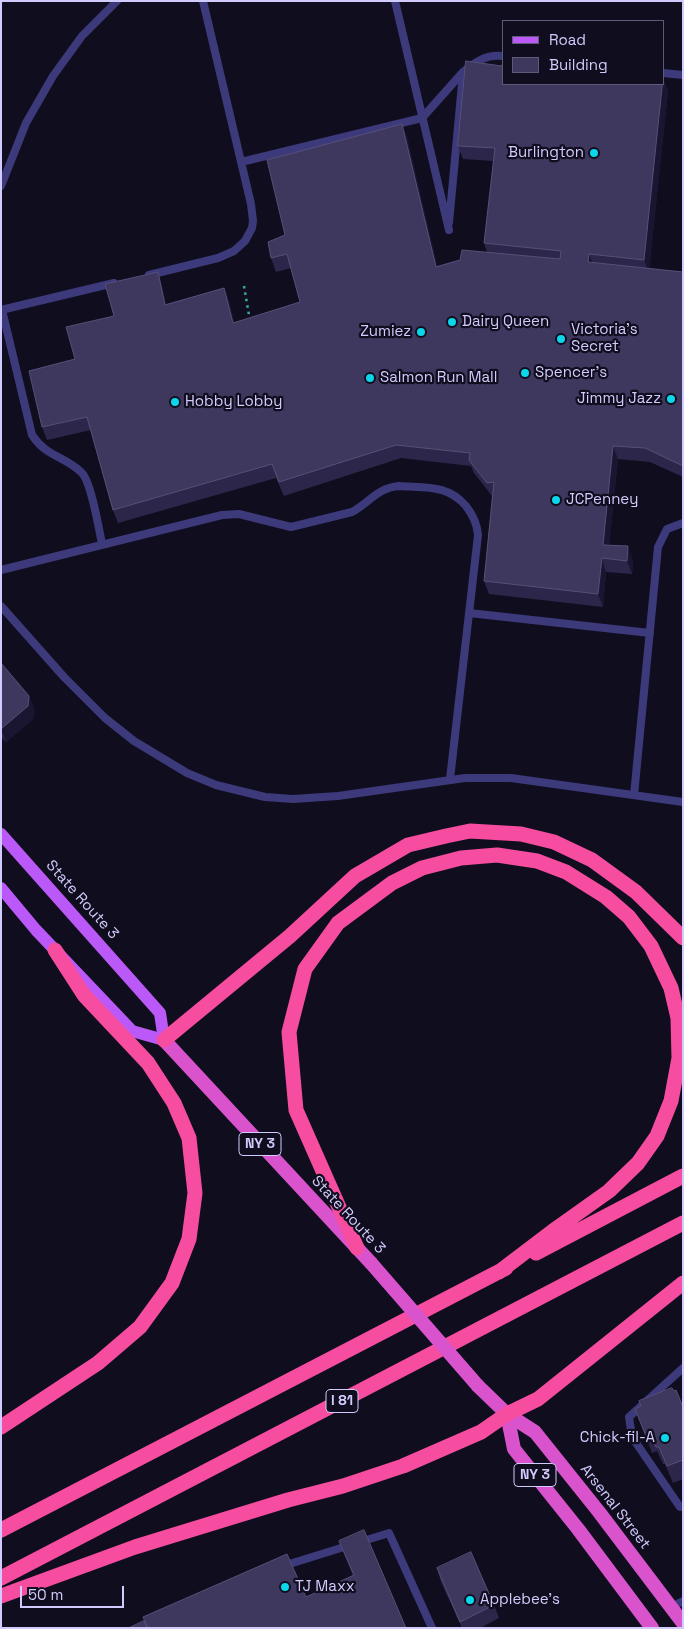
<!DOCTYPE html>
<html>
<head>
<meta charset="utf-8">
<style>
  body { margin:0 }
  #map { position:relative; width:684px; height:1629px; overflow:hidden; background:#100d1e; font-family:"Space Grotesk",sans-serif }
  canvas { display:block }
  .frame { position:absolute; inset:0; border:2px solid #d1ccfd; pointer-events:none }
  .legend { position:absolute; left:502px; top:20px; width:162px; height:65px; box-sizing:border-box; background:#100d1e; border:1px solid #5d5977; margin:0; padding:6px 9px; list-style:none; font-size:15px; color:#d1ccfd }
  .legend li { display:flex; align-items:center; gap:10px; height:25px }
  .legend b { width:25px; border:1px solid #5d5977 }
  .scale { position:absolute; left:20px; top:1586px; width:104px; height:22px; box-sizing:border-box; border:2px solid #d1ccfd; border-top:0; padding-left:6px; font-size:15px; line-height:18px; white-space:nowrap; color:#d1ccfd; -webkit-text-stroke:4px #100d1e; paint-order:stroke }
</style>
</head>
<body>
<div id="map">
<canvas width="684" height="1629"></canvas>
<div class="frame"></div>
<ul class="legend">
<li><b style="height:6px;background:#ba59f7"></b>Road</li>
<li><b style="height:14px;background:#3f385e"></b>Building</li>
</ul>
<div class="scale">50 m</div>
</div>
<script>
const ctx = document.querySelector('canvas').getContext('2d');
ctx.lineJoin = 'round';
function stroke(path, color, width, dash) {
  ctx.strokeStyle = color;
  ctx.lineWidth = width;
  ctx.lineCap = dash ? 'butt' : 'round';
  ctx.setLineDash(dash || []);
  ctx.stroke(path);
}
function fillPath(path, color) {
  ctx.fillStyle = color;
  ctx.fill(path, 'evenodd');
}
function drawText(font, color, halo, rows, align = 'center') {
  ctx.font = font + ' "Space Grotesk",sans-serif';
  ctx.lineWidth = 4.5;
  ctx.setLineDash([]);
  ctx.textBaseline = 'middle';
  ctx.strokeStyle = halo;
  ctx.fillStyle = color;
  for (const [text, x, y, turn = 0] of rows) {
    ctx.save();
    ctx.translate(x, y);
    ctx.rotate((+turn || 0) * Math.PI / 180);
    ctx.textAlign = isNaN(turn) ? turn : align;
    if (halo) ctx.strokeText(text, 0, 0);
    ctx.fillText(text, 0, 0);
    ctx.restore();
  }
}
const path = new Path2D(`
  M244 286 250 321`);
const service = new Path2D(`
  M395 1 449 230
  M663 73 683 75
  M241 162 422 118 463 72C475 62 486 54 503 56
  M1 186 26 123 53 76 82 36 117 1
  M449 223 463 73
  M149 275 218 258 234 251 245 241 252 228 253 221 251 204 203 1
  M1 310 114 283
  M2 310 32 435C47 458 66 456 82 473 91 482 99 529 102 544
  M1 570 222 515 239 514 291 527 352 512C370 502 377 488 399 486 425 488 447 484 466 506 473 515 477 523 478 535L450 779
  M1 606 64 677 105 718 134 741 187 773 216 785 265 797 293 799 338 796 465 778H511L683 802
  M469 613 650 633
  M634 795 658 547 667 529 683 523
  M683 1368 629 1417 632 1437 680 1507 683 1506
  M283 1566 389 1533 432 1628
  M671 1607 683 1601`);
const primary = new Path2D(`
  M1 834 160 1013 164 1040 132 1031 36 930 1 888`);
const trunk = new Path2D(`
  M164 1040 371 1263
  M478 1386 507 1414 535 1432 599 1512 683 1623
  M507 1414 514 1449 578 1529 652 1628`);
const motorway = new Path2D(`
  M164 1040 290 936 355 876 408 845 446 836 470 831 521 834 554 842 592 860 636 892 683 938
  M357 1248 296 1110 289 1032 305 969 338 923 392 883 422 868 461 858 497 855 537 861 566 872 606 897 629 917 651 946 671 988 678 1018 679 1058 671 1101 657 1136 638 1163 609 1191 557 1228 499 1272
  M536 1253 683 1176
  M1 1427 98 1363 140 1327 172 1283 189 1239 195 1193 189 1138 174 1103 148 1063 84 995 55 950
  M1 1530 506 1268
  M1 1578 683 1223
  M1 1596 135 1547 288 1500 343 1486 403 1466 481 1432 507 1414 538 1399 683 1283`);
const trunkBridge = new Path2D(`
  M371 1263 478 1386`);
const wall = new Path2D(`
  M502 66 663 78 668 91 649 269 683 272V477L650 462 618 459 609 545 633 560 632 574 606 572 603 607 489 594 484 581 492 496 474 473 471 466 401 458 284 496 276 478 118 523 113 510 91 430 47 440 42 427 75 359 114 316 158 272 162 286 166 304 224 288 229 301 234 323 300 302 291 268 276 272 271 258 285 235 407 137 437 266 487 252 484 243 493 161 463 159 458 146Z
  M1 663 29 696 34 709 33 719 6 742 1 737Z
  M639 1401 683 1407V1479L673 1483 665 1464H663L657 1451 652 1453 635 1409 641 1406Z
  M339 1541 406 1628 306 1597 353 1576Z
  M437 1568 494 1605 499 1618 480 1628H462L441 1582Z`);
const shadedWall = new Path2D(`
  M663 78 668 91 649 274 644 260Z
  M402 124 407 137 441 280 436 267Z
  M589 254 594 267 588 262Z
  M158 272 162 286 169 318 165 305Z
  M224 288 229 301 238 336 233 323Z
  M613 446 618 459 608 558 603 545Z
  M628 546 633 560 632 574 627 561Z
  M602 558 606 572 603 607 598 594Z
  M29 696 34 709 33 719 6 742 1 729Z`);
const building = new Path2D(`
  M466 61 502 66 503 61V84H663V78L644 260 589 254 588 262 683 272V466L645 448 613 446 603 545 628 546 627 561 602 558 598 594 484 581 494 482 487 483 469 460 470 453 396 445 279 482 272 464 113 510 87 417 42 427 29 371 75 359 66 327 114 316 105 284 158 272 165 305 224 288 233 323 300 302 287 254 271 258 268 242 285 235 267 160 402 124 436 267 460 260 462 250 560 259 561 251 484 243 495 148 458 146Z
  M1 663 29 696 28 706 1 729Z
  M672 1388 674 1391 676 1390 683 1407V1460L667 1466 659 1447H656L650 1434 646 1436 635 1409 641 1406 639 1401Z
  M364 1530 406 1628H148L143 1617 287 1554 306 1597 354 1575 339 1541Z
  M471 1552 494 1605 460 1622 437 1568Z
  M144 1621 147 1628H129Z`);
const markers = [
  [594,153,5,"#0bd6ea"],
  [452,322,5,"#0bd6ea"],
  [421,332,5,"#0bd6ea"],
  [561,339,5,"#0bd6ea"],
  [525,373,5,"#0bd6ea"],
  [370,378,5,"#0bd6ea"],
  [671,399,5,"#0bd6ea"],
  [175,402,5,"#0bd6ea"],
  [556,500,5,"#0bd6ea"],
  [665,1438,5,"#0bd6ea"],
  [285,1587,5,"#0bd6ea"],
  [470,1600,5,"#0bd6ea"]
];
const shields = [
  [260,1144,42],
  [342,1401,32],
  [535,1475,42]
];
const shieldNames = [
  ["NY 3",260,1144],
  ["I 81",342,1401],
  ["NY 3",535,1475]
];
const poiNames = [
  ["Burlington",584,153,"right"],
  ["Dairy Queen",462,322],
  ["Victoria's",571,330],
  ["Secret",571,347],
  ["Zumiez",411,332,"right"],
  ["Spencer's",535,373],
  ["Salmon Run Mall",380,378],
  ["Jimmy Jazz",661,399,"right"],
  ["Hobby Lobby",185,402],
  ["JCPenney",566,500],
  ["Chick-fil-A",655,1438,"right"],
  ["TJ Maxx",295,1587],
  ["Applebee's",480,1600]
];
const streetNames = [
  ["State Route 3",82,900,48],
  ["State Route 3",348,1215,47],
  ["Arsenal Street",615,1507,52]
];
stroke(path, '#33aaa1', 2.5, [2.5, 4]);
stroke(service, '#3c3a7b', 8);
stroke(primary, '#ba59f7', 12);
stroke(trunk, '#d853cc', 14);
stroke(motorway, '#f74da0', 15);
stroke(trunkBridge, '#d853cc', 14);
fillPath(wall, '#2d264b');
fillPath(shadedWall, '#1a1531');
fillPath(building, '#3f385e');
stroke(building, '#564f77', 1);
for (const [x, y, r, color] of markers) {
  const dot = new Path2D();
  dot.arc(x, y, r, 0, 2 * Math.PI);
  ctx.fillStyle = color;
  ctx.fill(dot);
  stroke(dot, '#100d1e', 2);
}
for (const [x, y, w] of shields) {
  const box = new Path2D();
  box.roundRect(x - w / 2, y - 11.5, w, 23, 4);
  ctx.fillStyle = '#100d1e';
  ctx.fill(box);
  stroke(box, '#d1ccfd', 1);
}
drawText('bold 14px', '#d1ccfd', null, shieldNames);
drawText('15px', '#d1ccfd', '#100d1e', poiNames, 'left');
drawText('15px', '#d1ccfd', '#100d1e', streetNames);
</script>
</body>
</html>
